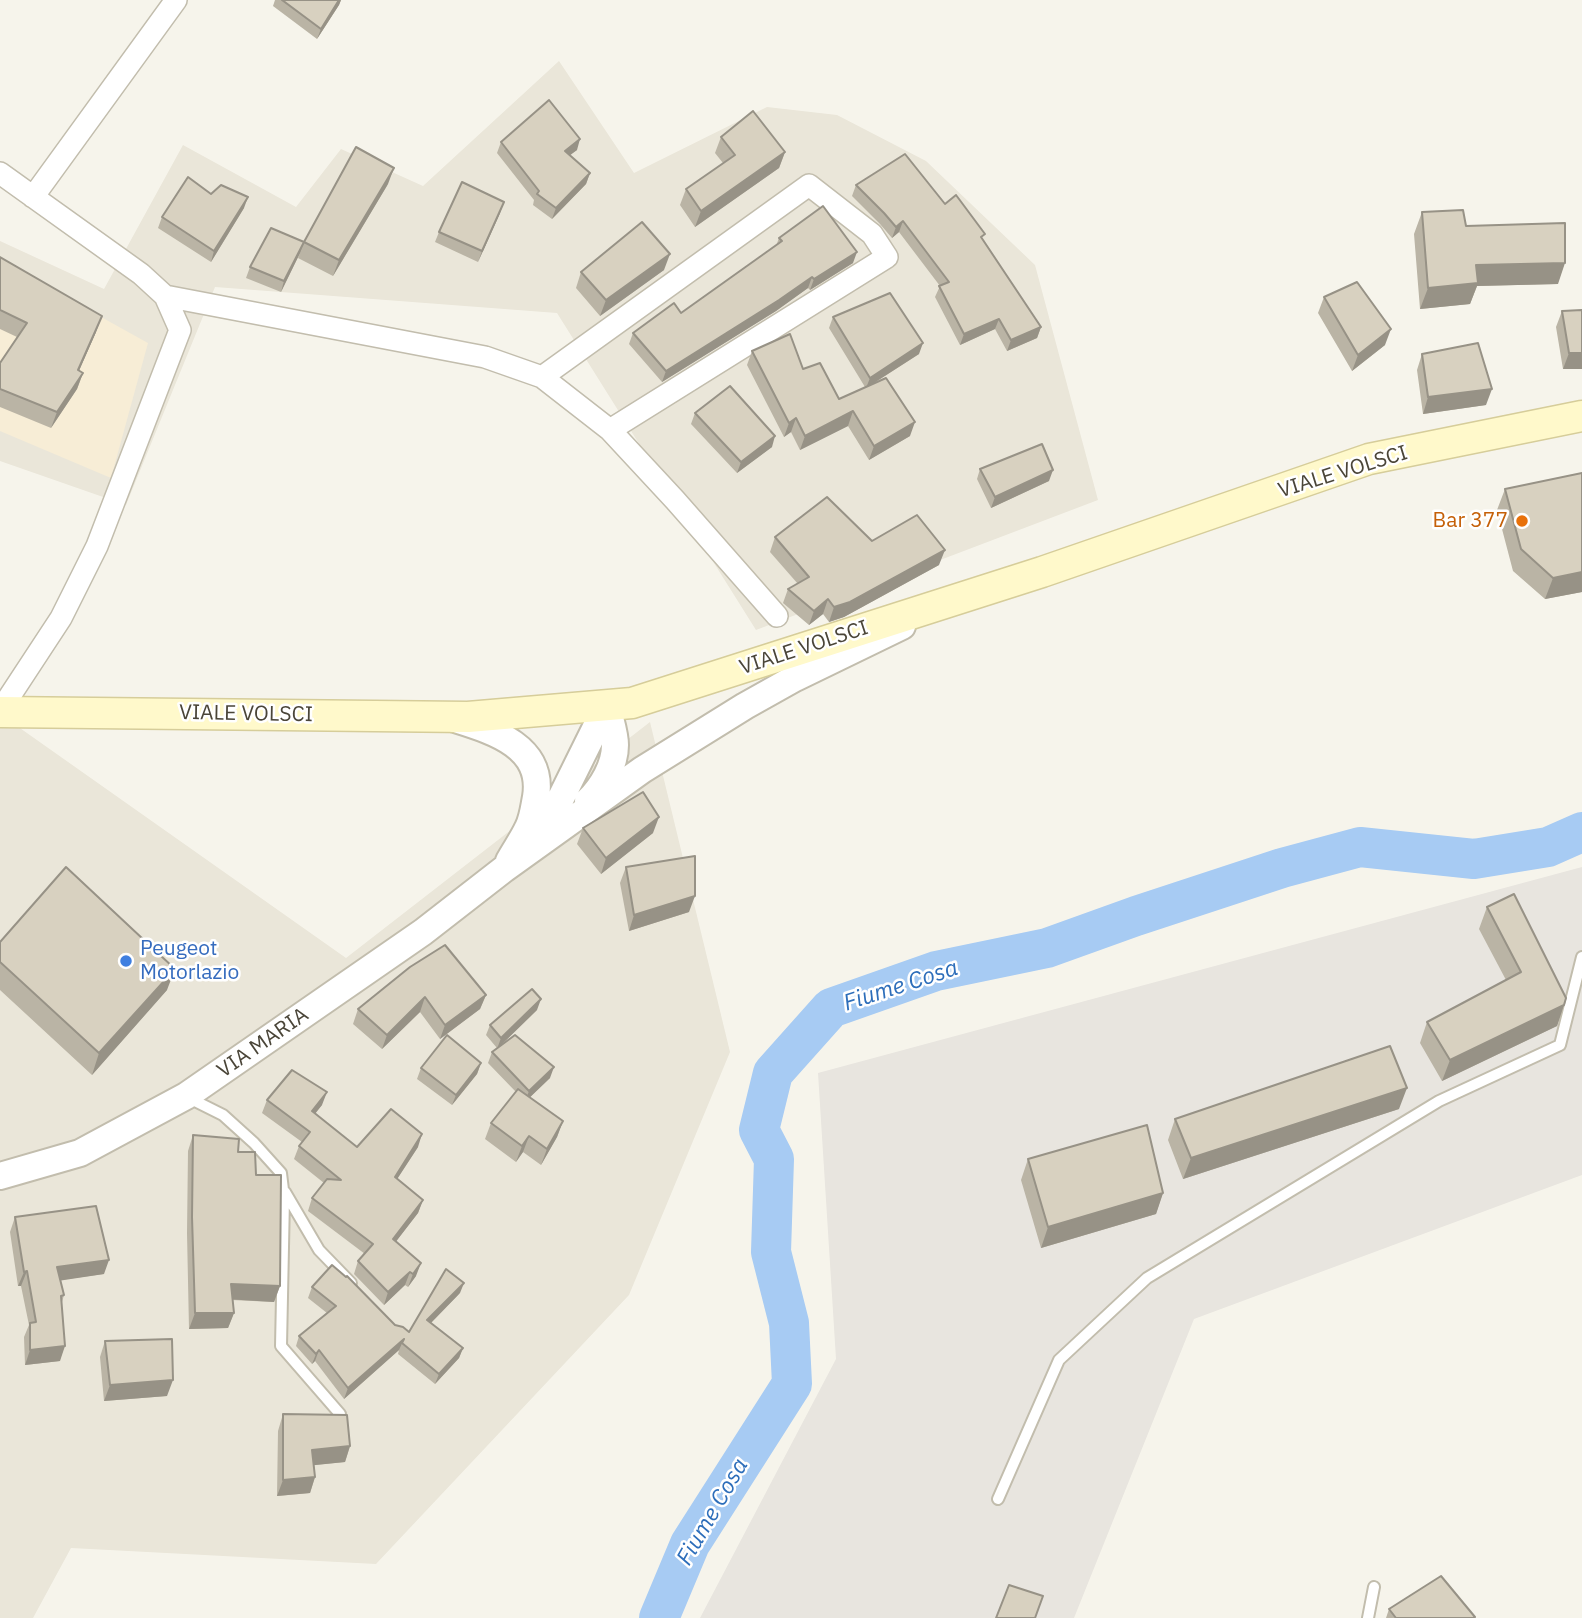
<!DOCTYPE html>
<html>
<head>
<meta charset="utf-8">
<style>
  body { margin:0 }
  canvas { display:block; background:#f6f4eb }
</style>
</head>
<body>
<canvas width="1582" height="1618"></canvas>
<script>
const ctx = document.querySelector('canvas').getContext('2d');
ctx.lineJoin = 'round';
function fillPath(path, color) {
  ctx.fillStyle = color;
  ctx.fill(path, 'evenodd');
}
function stroke(path, color, width, dash) {
  ctx.strokeStyle = color;
  ctx.lineWidth = width;
  ctx.lineCap = dash ? 'butt' : 'round';
  ctx.setLineDash(dash || []);
  ctx.stroke(path);
}
function drawText(font, color, halo, rows, align = 'center') {
  ctx.font = font + ' "IBM Plex Sans",sans-serif';
  ctx.lineWidth = 5;
  ctx.setLineDash([]);
  ctx.textBaseline = 'middle';
  ctx.strokeStyle = halo;
  ctx.fillStyle = color;
  for (const [text, x, y, turn = 0] of rows) {
    ctx.save();
    ctx.translate(x, y);
    ctx.rotate((+turn || 0) * Math.PI / 180);
    ctx.textAlign = isNaN(turn) ? turn : align;
    if (halo) ctx.strokeText(text, 0, 0);
    ctx.fillText(text, 0, 0);
    ctx.restore();
  }
}
const residential = new Path2D(`
  M559 61 634 173 767 107 837 115 926 161 1035 265 1098 500 756 630 557 313 215 287 126 505 0 461V241L104 289 183 145 296 207 341 149 423 186Z
  M0 714 346 958 650 722 730 1052 629 1295 376 1564 71 1548 33 1618H0Z`);
const commercial = new Path2D(`
  M0 261 148 343 111 478 0 431Z`);
const industrial = new Path2D(`
  M1582 867V1175L1194 1319 1074 1618H700L836 1359 818 1073Z`);
const river = new Path2D(`
  M659 1618 690 1544 792 1384 789 1323 771 1252 774 1159 759 1130 773 1073 831 1008 936 971 1047 948 1136 916 1282 868 1360 847 1474 859 1548 847 1582 832`);
const service = new Path2D(`
  M187 1097 223 1115 254 1143 281 1173 284 1198 281 1346 340 1414
  M285 1192 319 1250 351 1283
  M998 1499 1059 1360 1147 1278 1439 1101 1560 1045 1582 957
  M1368 1618 1374 1587`);
const minor = new Path2D(`
  M0 173 141 274 165 296 180 330 97 546 61 618 0 711
  M33 197 176 0
  M165 296 485 357 542 377 610 430 675 500 777 616
  M542 377 809 185 872 234 887 257 610 430`);
const tertiary = new Path2D(`
  M455 719C493 731 544 746 536 797 534 807 533 818 528 828 523 839 515 850 509 861
  M588 801C602 787 615 766 615 745 615 732 609 717 607 705
  M531 838 558 804 607 705
  M0 1176 80 1153 186 1096 423 932 504 869 642 770 745 706 795 678 902 626`);
const secondary = new Path2D(`
  M0 712 468 717 632 703 1042 572 1369 459 1582 416`);
const wall = new Path2D(`
  M275 0H341L339 5 317 39 273 6Z
  M721 137 785 152 779 168 695 227 680 205 686 189 723 163 715 153Z
  M501 142 577 150 569 155 590 173 586 184 552 219 533 205 534 200 497 153Z
  M388 184 333 276 298 258 300 253 281 292 246 278 250 267 304 242Z
  M856 185 945 204 983 239 1041 327 1037 338 1007 351 995 329 960 345 935 297 940 286 899 232 892 238 880 224 852 196Z
  M211 194 244 208 211 262 158 228 162 217Z
  M1422 212 1466 226 1558 284 1477 286 1470 304 1420 309 1414 234Z
  M500 213 478 262 435 242 439 232Z
  M779 238 853 263 810 290 808 288 776 311 662 382 629 344 633 333 681 313 776 246Z
  M0 257 96 332 79 371 83 373 77 389 51 428 0 407V363L17 337 0 329Z
  M664 270 600 316 576 288 581 272Z
  M1324 297 1385 345 1352 371 1318 313Z
  M1562 311 1582 369H1563L1556 327Z
  M833 317 919 354 874 383 910 436 869 460 848 426 800 450 791 432 784 437 747 365 752 351 803 369 839 399 865 387 829 328Z
  M1422 354 1486 405 1423 414 1417 370Z
  M695 413 772 447 737 473 691 424Z
  M980 469 1049 481 991 508 977 479Z
  M1582 473V592L1545 599 1513 571 1497 510 1505 489Z
  M775 537 872 541 939 565 844 617 829 622 823 614 809 625 783 603 788 589 798 584 770 552Z
  M583 828 653 833 601 874 577 844Z
  M626 867 689 912 629 931 620 883Z
  M1487 907 1564 1005 1557 1026 1442 1081 1420 1043 1427 1022 1506 980 1479 929Z
  M0 942 167 990 92 1075 0 990Z
  M410 967 486 995 480 1009 440 1039 420 1012 382 1049 353 1024 358 1009Z
  M537 1010 501 1045 550 1078 529 1098 563 1121 557 1137 541 1165 523 1152 516 1162 485 1139 491 1123 516 1092 488 1063 492 1052 497 1048 486 1035 490 1025Z
  M481 1063 477 1074 452 1105 417 1079 421 1068Z
  M267 1100 322 1105 315 1113 357 1147H418L397 1179 423 1200 418 1213 396 1241 416 1276 408 1287 405 1285 384 1305 354 1274 358 1261 365 1254 308 1211 312 1198 324 1183 294 1159 299 1146 302 1142 262 1113Z
  M1399 1109 1183 1179 1168 1140 1175 1119Z
  M193 1135 238 1152 256 1175 280 1286 274 1302 232 1300 234 1313 228 1328 189 1329 187 1233 188 1151Z
  M1028 1159 1163 1193 1156 1214 1041 1248 1021 1180Z
  M15 1217 104 1274 60 1280 64 1295 62 1302 60 1361 25 1365 24 1337 29 1325 21 1286H18L10 1232Z
  M312 1287 409 1332 460 1293 431 1323 463 1348 459 1358 435 1384 398 1354 399 1350 344 1399 315 1361 312 1364 296 1346 299 1336 327 1313 308 1298Z
  M105 1341 167 1396 104 1401 100 1357Z
  M283 1414 350 1446 345 1462 314 1465 315 1477 310 1493 277 1496 278 1431Z
  M1389 1609 1475 1617 1474 1618H1386Z`);
const shadedWall = new Path2D(`
  M339 0H341L339 5 317 39 321 29Z
  M580 139 577 150 561 162 565 151Z
  M785 152 779 168 695 227 701 211Z
  M394 168 388 184 333 276 339 260Z
  M590 173 586 184 552 219 556 208Z
  M248 197 244 208 211 262 214 251Z
  M504 202 500 213 478 262 482 251Z
  M903 221 899 232 892 238 896 227Z
  M304 242 300 253 281 292 284 281Z
  M857 252 853 263 810 290 814 279Z
  M670 254 664 270 600 316 606 300Z
  M1565 263 1558 284 1477 286 1470 304 1420 309 1428 288 1476 265Z
  M812 277 808 288 776 311 662 382 666 371Z
  M102 316 96 332 72 386 78 370Z
  M999 319 995 329 960 345 964 334Z
  M1041 327 1037 338 1007 351 1011 340Z
  M1391 329 1385 345 1352 371 1358 355Z
  M923 343 919 354 866 388 870 378Z
  M1569 353H1582V369H1563Z
  M83 373 77 389 51 428 57 412Z
  M1492 389 1486 405 1423 414 1428 397Z
  M853 411 848 426 800 450 805 436Z
  M796 418 791 432 784 437 789 423Z
  M915 422 910 436 869 460 874 446Z
  M775 436 772 447 737 473 741 462Z
  M1053 470 1049 481 991 508 995 497Z
  M945 550 939 565 844 617 829 622 834 607Z
  M1582 572V592L1545 599 1553 578Z
  M828 599 823 614 809 625 814 611Z
  M659 817 653 833 601 874 606 858Z
  M695 896 689 912 629 931 634 915Z
  M175 969 167 990 92 1075 99 1053Z
  M486 995 480 1009 440 1039 445 1025Z
  M425 997 420 1012 382 1049 387 1035Z
  M541 999 537 1010 497 1049 501 1038Z
  M1564 1005 1557 1026 1442 1081 1450 1060Z
  M481 1063 477 1074 452 1105 456 1095Z
  M554 1067 550 1078 525 1102 529 1091Z
  M1407 1088 1399 1109 1183 1179 1191 1158Z
  M327 1092 322 1105 307 1124 312 1111Z
  M563 1121 557 1137 541 1165 547 1149Z
  M422 1134 418 1147 390 1190 395 1177Z
  M529 1136 523 1152 516 1162 522 1146Z
  M1163 1193 1156 1214 1041 1248 1048 1227Z
  M423 1200 418 1213 388 1252 393 1239Z
  M109 1260 104 1274 51 1282 57 1267Z
  M421 1263 416 1276 408 1287 413 1274Z
  M27 1271 21 1286H18L24 1272Z
  M410 1272 405 1285 384 1305 388 1292Z
  M464 1283 460 1293 423 1331 427 1320Z
  M231 1284 280 1286 274 1302 225 1299Z
  M195 1313H234L228 1328 189 1329Z
  M404 1339 399 1350 344 1399 348 1388Z
  M65 1346 60 1361 25 1365 30 1350Z
  M463 1348 459 1358 435 1384 439 1374Z
  M319 1350 315 1361 312 1364 316 1354Z
  M173 1380 167 1396 104 1401 110 1385Z
  M350 1446 345 1462 306 1466 312 1450Z
  M315 1477 310 1493 277 1496 283 1480Z`);
const building = new Path2D(`
  M282 0H339L321 29Z
  M549 100 580 139 565 151 590 173 556 208 537 194 539 191 501 142Z
  M753 111 785 152 701 211 686 189 735 155 721 137Z
  M356 147 394 168 339 260 304 242Z
  M905 154 945 204 956 195 985 234 981 237 1041 327 1011 340 999 319 964 334 939 286 949 282 903 221 896 227 884 213 856 185Z
  M188 177 211 194 221 185 248 197 214 251 162 217Z
  M462 182 504 202 482 251 439 232Z
  M823 206 857 252 814 279 812 277 779 300 666 371 633 333 674 303 681 313 782 241 779 238Z
  M1463 210 1466 226 1565 223V263L1476 265 1478 283 1428 288 1422 212Z
  M642 222 670 254 606 300 581 272Z
  M271 228 304 242 284 281 250 267Z
  M0 257 102 316 78 370 83 373 57 412 0 389V363L27 323 0 310Z
  M1357 282 1391 329 1358 355 1324 297Z
  M890 293 923 343 870 378 833 317Z
  M1582 310V353H1569L1562 311Z
  M790 334 803 369 820 363 839 399 886 378 915 422 874 446 853 411 805 436 796 418 789 423 752 351Z
  M1478 343 1492 389 1428 397 1422 354Z
  M730 386 775 436 741 462 695 413Z
  M1042 444 1053 470 995 497 980 469Z
  M1582 473V572L1553 578 1521 549 1505 489Z
  M827 497 872 541 917 515 945 550 850 602 834 607 828 599 814 611 788 589 809 577 775 537Z
  M643 792 659 817 606 858 583 828Z
  M695 856V896L634 915 626 867Z
  M66 867 175 969 99 1053 0 962V942Z
  M1514 894 1566 998 1564 1005 1450 1060 1427 1022 1521 972 1487 907Z
  M445 945 486 995 445 1025 425 997 387 1035 358 1009 410 967Z
  M532 989 541 999 501 1038 490 1025Z
  M447 1035 481 1063 456 1095 421 1068Z
  M515 1035 554 1067 529 1091 492 1052Z
  M1390 1046 1407 1088 1191 1158 1175 1119Z
  M292 1070 327 1092 312 1111 357 1147 391 1109 422 1134 395 1177 423 1200 393 1239 421 1263 413 1274 410 1272 388 1292 358 1261 373 1244 312 1198 327 1179 341 1180 299 1146 310 1132 267 1100Z
  M518 1089 563 1121 547 1149 529 1136 522 1146 491 1123Z
  M1147 1125 1163 1193 1048 1227 1028 1159Z
  M193 1135 239 1139 238 1152H255L256 1175H281L280 1286 231 1284 234 1313H195L192 1217Z
  M96 1206 109 1260 57 1267 64 1295 61 1296 65 1346 30 1350V1323L36 1322 27 1271 24 1272 15 1217Z
  M332 1265 346 1277 347 1276 395 1325 403 1327 409 1332 446 1269 464 1283 427 1320 463 1348 439 1374 402 1343 404 1339 348 1388 319 1350 316 1354 299 1336 336 1306 312 1287Z
  M172 1339 173 1380 110 1385 105 1341Z
  M283 1414 347 1415 350 1446 312 1450 315 1477 283 1480Z
  M1441 1576 1475 1617 1473 1618H1396L1389 1609Z
  M1009 1585 1043 1596 1035 1618H996Z`);
const markers = [
  [1522,521,7,"#e8710a"],
  [126,961,7,"#3f7fe0"]
];
const streetNames = [
  ["VIALE VOLSCI",1343,472,-17],
  ["VIALE VOLSCI",804,648,-18],
  ["VIALE VOLSCI",246,714,1],
  ["VIA MARIA",263,1043,-35]
];
const foodNames = [
  ["Bar 377",1508,521]
];
const shopNames = [
  ["Peugeot",140,949],
  ["Motorlazio",140,973]
];
const waterNames = [
  ["Fiume Cosa",901,986,-18],
  ["Fiume Cosa",713,1512,-60]
];
fillPath(residential, '#eae6d9');
fillPath(commercial, '#f7edd6');
fillPath(industrial, '#e8e5df');
stroke(river, '#a7cbf3', 40);
stroke(service, '#c2bdad', 14);
stroke(minor, '#c2bdad', 24);
stroke(tertiary, '#c2bdad', 30);
stroke(secondary, '#d6cd9a', 33);
stroke(service, '#fff', 10);
stroke(minor, '#fff', 21);
stroke(tertiary, '#fff', 26);
stroke(secondary, '#fff9cb', 30);
fillPath(wall, '#bab4a5');
fillPath(shadedWall, '#979286');
fillPath(building, '#d8d1c0');
stroke(building, '#979286', 2);
for (const [x, y, r, color] of markers) {
  const dot = new Path2D();
  dot.arc(x, y, r, 0, 2 * Math.PI);
  ctx.fillStyle = color;
  ctx.fill(dot);
  stroke(dot, '#fff', 2.5);
}
drawText('21px', '#4a4538', '#fff', streetNames);
drawText('21px', '#c56008', '#fff', foodNames, 'right');
drawText('21px', '#366cbe', '#fff', shopNames, 'left');
drawText('italic 23px', '#2d6eba', '#fff', waterNames);
</script>
</body>
</html>
